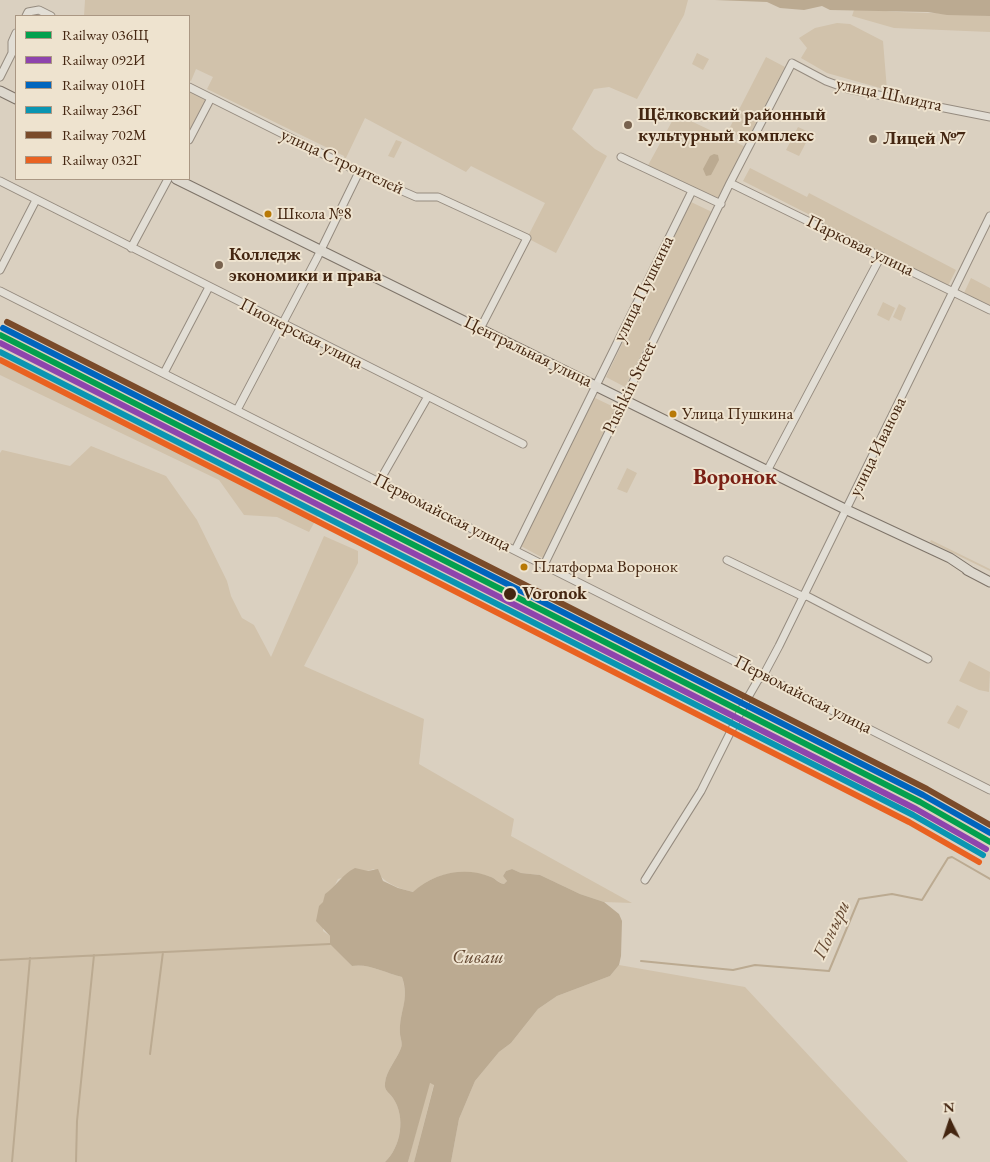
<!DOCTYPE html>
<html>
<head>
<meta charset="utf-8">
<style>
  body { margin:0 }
  #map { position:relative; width:990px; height:1162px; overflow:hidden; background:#dad0c0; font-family:"EB Garamond",serif }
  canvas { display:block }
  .legend { position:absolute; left:15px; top:15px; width:175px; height:165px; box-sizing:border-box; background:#eee3cf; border:1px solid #aa9783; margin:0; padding:6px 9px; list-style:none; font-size:15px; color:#442611 }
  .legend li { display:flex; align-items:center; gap:10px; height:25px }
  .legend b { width:25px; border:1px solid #aa9783 }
  .north { position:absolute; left:925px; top:1097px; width:50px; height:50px; -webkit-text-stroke:4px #eee3cf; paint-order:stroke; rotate:356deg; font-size:14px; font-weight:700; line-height:20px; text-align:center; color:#442611 }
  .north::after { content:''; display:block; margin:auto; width:18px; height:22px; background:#442611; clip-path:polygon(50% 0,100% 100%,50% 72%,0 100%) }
</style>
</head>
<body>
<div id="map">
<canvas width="990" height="1162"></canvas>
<ul class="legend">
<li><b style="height:6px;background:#03a04e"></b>Railway 036Щ</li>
<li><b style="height:6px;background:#8e44ad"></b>Railway 092И</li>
<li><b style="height:6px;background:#0065bd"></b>Railway 010Н</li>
<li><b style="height:6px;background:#0a95b2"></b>Railway 236Г</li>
<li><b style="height:6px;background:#7a4b2a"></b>Railway 702М</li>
<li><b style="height:6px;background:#e96221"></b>Railway 032Г</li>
</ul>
<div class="north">N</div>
</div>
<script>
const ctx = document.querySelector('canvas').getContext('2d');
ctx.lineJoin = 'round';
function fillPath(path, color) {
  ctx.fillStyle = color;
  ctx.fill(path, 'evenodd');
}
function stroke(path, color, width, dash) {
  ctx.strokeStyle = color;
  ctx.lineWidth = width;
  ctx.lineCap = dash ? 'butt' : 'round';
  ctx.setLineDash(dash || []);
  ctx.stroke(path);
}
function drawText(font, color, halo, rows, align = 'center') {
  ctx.font = font + ' "EB Garamond",serif';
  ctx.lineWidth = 4;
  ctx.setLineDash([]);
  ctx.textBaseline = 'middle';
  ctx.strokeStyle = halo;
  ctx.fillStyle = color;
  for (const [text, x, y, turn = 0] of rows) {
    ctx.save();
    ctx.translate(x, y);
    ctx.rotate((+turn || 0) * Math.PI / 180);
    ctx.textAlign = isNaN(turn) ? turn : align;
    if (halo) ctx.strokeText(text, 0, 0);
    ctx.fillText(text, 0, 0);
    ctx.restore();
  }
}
const green = new Path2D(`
  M85 0H688L684 15 637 99 609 87 594 89 572 129 595 149 607 156 556 253 527 238 545 203 471 166 466 172 365 118 345 160 344 156 207 89 213 77 196 69 191 81 189 80V16H84Z
  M867 9C908 15 949 11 990 16V32L894 28 852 16 854 10Z
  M837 23 850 24 883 41 887 90 827 73 801 58 807 48 799 38 815 28Z
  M697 53 709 59 703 70 692 64Z
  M766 57 785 67 747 140 728 131Z
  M189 91 206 99 189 131Z
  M676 114 748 148 721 204 646 169Z
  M798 127 811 133 799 156 786 150Z
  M396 140 402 142 394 158 388 156Z
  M750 168 807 197 809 193 956 270 948 286 827 228 824 222 743 181Z
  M691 202 712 212 625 387 606 377Z
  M971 278 990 288V306L964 293Z
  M883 302 895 308 889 321 877 315Z
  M899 304 906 308 901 321 893 317Z
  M0 354 318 516 309 532 277 517 244 515 219 480 0 375Z
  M593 397 616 408 543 558 519 545Z
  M91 446 166 476 197 520 227 581 231 596 242 618 254 625 271 657 324 536 358 551V563L304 666 424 719 419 764 514 819 511 836 632 903 604 902 580 894 540 875 521 873 512 869 506 871 503 876 507 881 504 884C499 883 496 879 491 877 465 867 432 873 414 892 396 888 385 883 374 869L338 879 333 889 325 894 323 931 330 936 331 944 352 966C368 963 385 973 402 977 410 1003 399 1010 400 1033 400 1038 403 1043 401 1048 397 1059 386 1071 385 1083 384 1091 389 1092 393 1098 406 1117 401 1147 385 1162H0V453L2 450 70 466Z
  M627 468 637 473 627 493 617 489Z
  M931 540 990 569V571L930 542Z
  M969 661 990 672 989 692 979 690 959 681Z
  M957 705 968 711 959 729 947 723Z
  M619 965 745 987 908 1162H451L459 1119 475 1081 499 1052 511 1043 538 1009 557 996 610 976Z
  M429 1083 434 1084 414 1162H408Z`);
const water = new Path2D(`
  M715 0H990V16L947 15 928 12 830 10 822 6 804 10 780 8 767 2Z
  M714 154 718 155 719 160 711 175 706 176 703 169 710 156Z
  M355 868 368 871 378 869 383 881 398 888 413 892C433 873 465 866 491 877 496 879 498 883 504 884L507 881 503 876 506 871 512 869 521 873 540 875 580 894 604 902 619 914 622 921 621 956 619 965 610 976 557 996 538 1009 511 1043 499 1052 475 1081 459 1119 451 1162H414L434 1085 430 1083 408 1162H385C401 1147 406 1117 393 1098 389 1092 384 1091 385 1083 386 1071 397 1059 401 1048 403 1043 400 1038 400 1033 399 1010 410 1001 402 977 385 973 368 963 352 966L330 944V936L316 921 319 906 323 902 325 894C337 886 341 875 355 868Z`);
const stream = new Path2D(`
  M0 960 330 944
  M641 961 733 970 755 965 829 971 859 899 892 894 922 900 948 858 952 857 990 879
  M150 1054 163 952
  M12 1162 30 958
  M76 1162 77 1121 94 955`);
const minor = new Path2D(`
  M26 16 28 12 39 10 51 16
  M0 77 12 53V42L16 33
  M189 87 359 172 416 197H438L527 238 480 329
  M189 140 211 98
  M621 157 721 204
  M0 181 523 444
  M730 183 990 310
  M131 248 168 179
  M0 270 36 200
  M0 291 990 790
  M164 373 209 287
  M237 410 317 258 359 172
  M767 471 881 256
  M379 482 427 398
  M515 550 692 191
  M727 560 804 597
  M544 565 730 183 792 63 826 81 848 89 990 117
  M805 595 928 659
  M645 880 701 791 747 699 758 680 763 676 779 646 990 216`);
const major = new Path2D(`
  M0 91 16 99
  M176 179 847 510 950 558 971 572
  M967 570 990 582`);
const rail1 = new Path2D(`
  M0 335 920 802 990 842`);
const rail2 = new Path2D(`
  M0 343 916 809 986 849`);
const rail3 = new Path2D(`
  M3 328 923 795 990 833`);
const rail4 = new Path2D(`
  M0 352 913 815 983 855`);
const rail5 = new Path2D(`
  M7 322 927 789 990 825`);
const rail6 = new Path2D(`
  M0 360 909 822 979 862`);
const markers = [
  [628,125,5,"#78624e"],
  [873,139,5,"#78624e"],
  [268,214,4.5,"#b87906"],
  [219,265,5,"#78624e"],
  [673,414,4.5,"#b87906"],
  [524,567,4.5,"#b87906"],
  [510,594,7,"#442611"]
];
const busNames = [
  ["Школа №8",277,214],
  ["Улица Пушкина",682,414],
  ["Платформа Воронок",533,567]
];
const streetNames = [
  ["улица Шмидта",889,95,12],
  ["улица Строителей",342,162,25],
  ["Парковая улица",860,246,26],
  ["улица Пушкина",644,289,-64],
  ["Пионерская улица",301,334,27],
  ["Центральная улица",528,352,26],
  ["Pushkin Street",630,388,-64],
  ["улица Иванова",878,447,-64],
  ["Первомайская улица",442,513,27],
  ["Первомайская улица",803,695,27]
];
const poiNames = [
  ["Щёлковский районный",638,115],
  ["культурный комплекс",638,136],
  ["Лицей №7",883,139],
  ["Колледж",229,255],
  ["экономики и права",229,276]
];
const stopNames = [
  ["Voronok",522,594]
];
const waterNames = [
  ["Поныри",832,930,-65],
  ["Сиваш",478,958]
];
const districtNames = [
  ["Воронок",735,478]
];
fillPath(green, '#d1c2ab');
fillPath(water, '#bbaa91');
stroke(stream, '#bbaa91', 2);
stroke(minor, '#958b7f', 9);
stroke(major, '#7e7469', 11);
stroke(minor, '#e2ded5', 7);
stroke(major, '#ddd8ce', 9);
stroke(rail1, '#03a04e', 6);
stroke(rail2, '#8e44ad', 6);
stroke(rail3, '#0065bd', 6);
stroke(rail4, '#0a95b2', 6);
stroke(rail5, '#7a4b2a', 6);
stroke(rail6, '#e96221', 6);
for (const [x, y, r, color] of markers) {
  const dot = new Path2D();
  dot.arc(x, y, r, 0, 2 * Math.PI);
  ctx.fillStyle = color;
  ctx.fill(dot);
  stroke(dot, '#eee3cf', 2);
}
drawText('17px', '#442611', '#eee3cf', busNames, 'left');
drawText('18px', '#442611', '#eee3cf', streetNames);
drawText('bold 18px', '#442611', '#eee3cf', poiNames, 'left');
drawText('bold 18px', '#442611', '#eee3cf', stopNames, 'left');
drawText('italic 19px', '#644831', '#eee3cf', waterNames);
drawText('bold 22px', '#7a1f14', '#eee3cf', districtNames);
</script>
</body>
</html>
